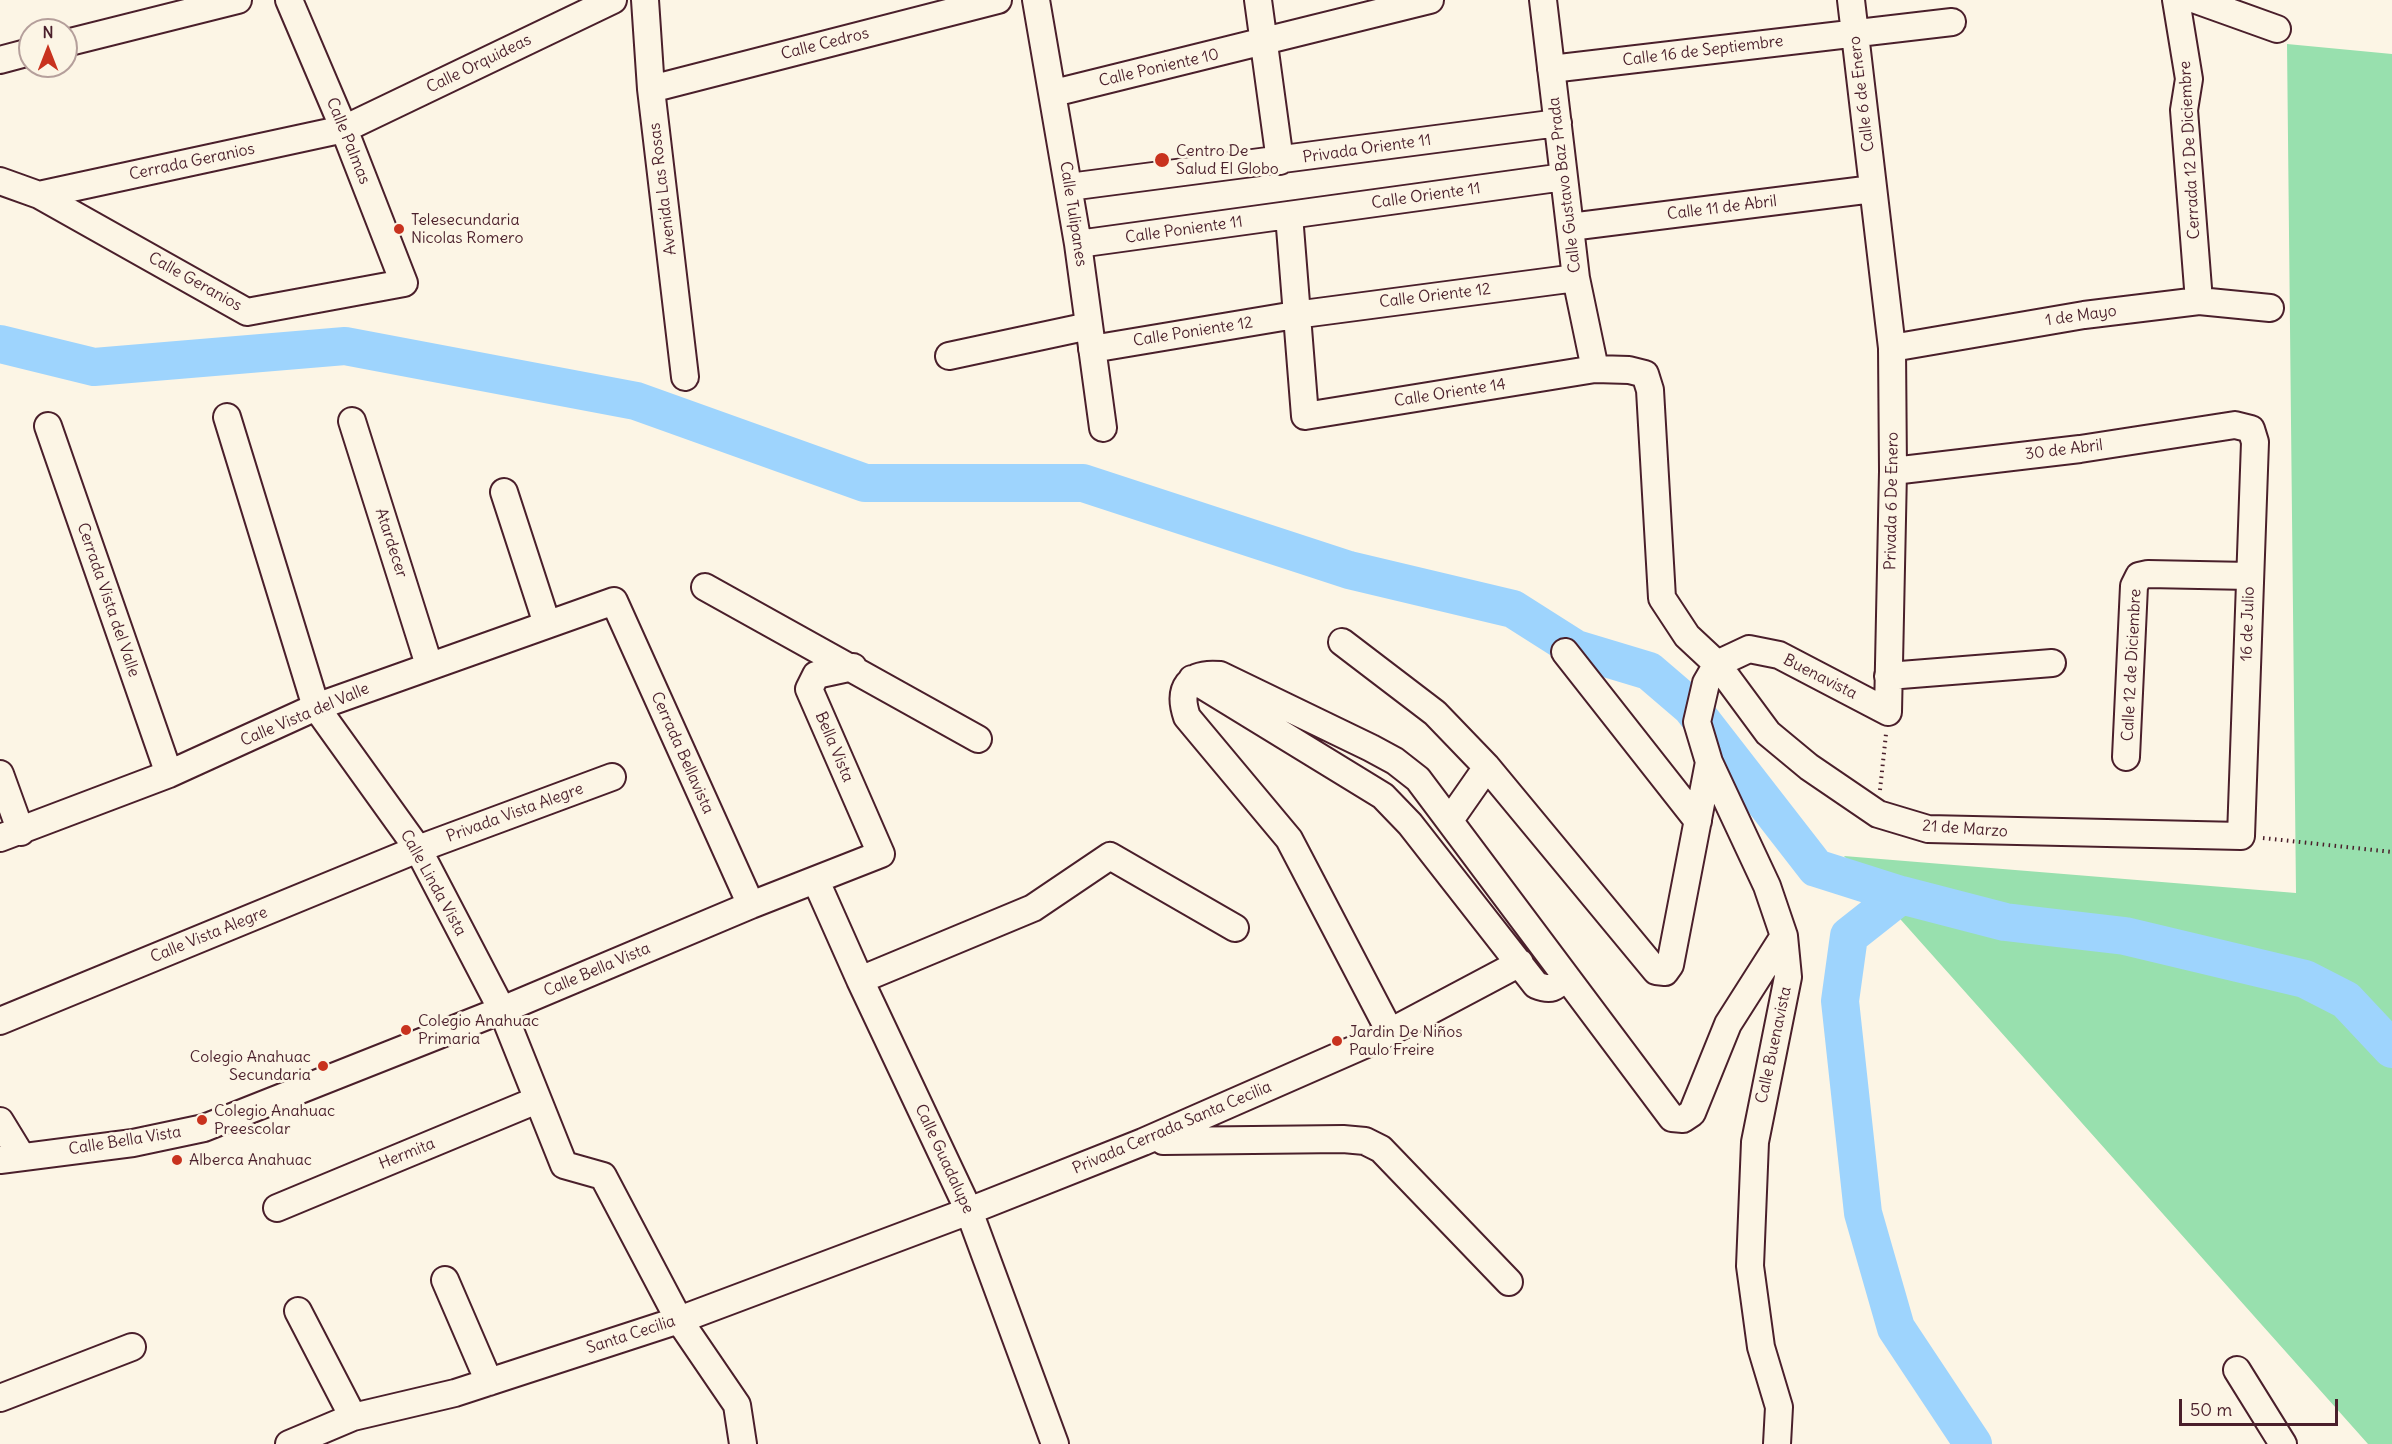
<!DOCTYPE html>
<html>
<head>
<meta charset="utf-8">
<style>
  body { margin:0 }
  #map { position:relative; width:2392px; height:1444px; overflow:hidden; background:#fcf5e5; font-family:Delius,sans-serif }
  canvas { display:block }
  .north { position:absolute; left:18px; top:18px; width:60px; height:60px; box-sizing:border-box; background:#fcf5e5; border:2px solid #b59f9b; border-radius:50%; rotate:0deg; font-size:16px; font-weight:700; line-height:24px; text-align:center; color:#4a1f2b }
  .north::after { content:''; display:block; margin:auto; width:21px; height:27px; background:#c8321e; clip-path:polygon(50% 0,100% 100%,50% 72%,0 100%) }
  .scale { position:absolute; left:2179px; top:1399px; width:159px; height:27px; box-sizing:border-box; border:3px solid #4a1f2b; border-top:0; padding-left:8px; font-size:18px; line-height:21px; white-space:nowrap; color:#4a1f2b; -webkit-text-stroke:4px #fcf5e5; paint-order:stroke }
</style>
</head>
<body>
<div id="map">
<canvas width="2392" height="1444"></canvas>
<div class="north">N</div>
<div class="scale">50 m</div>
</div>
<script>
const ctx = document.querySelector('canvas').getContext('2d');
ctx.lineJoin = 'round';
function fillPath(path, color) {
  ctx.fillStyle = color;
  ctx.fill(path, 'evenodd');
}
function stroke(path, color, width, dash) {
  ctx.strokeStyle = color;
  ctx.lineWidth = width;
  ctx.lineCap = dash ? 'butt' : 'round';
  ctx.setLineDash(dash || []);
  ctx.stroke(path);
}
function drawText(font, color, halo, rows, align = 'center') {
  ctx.font = font + ' Delius,sans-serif';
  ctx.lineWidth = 6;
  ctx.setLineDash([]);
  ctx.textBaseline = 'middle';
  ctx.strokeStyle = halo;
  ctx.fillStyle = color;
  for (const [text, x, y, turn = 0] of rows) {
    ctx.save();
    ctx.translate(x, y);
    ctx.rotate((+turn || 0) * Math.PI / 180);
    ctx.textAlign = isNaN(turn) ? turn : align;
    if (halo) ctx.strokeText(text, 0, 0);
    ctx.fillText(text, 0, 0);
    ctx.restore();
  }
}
const green = new Path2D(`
  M2287 44 2392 54V1444H2368L1844 856 2296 893Z`);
const river = new Path2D(`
  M0 344 94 367 345 346 636 401 865 483H1083L1349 570 1513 609 1576 649 1649 671 1691 707 1816 868 1901 895
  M1973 1444 1896 1328 1863 1213 1840 1001 1849 936 1901 895 2005 922 2125 936 2305 979 2346 1000 2392 1049`);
const path = new Path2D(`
  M1880 790 1886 734
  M2263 838 2392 852`);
const minor = new Path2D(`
  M645 0 651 89 685 377
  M1036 0 1078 244 1103 428
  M1258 0 1280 161
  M1543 0 1576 278 1595 369
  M2176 0 2189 79 2184 110 2199 301
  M2196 0 2277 29
  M66 43 238 0
  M0 60 30 52
  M1551 69 1952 22
  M651 89 998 0
  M1054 93 1430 0
  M0 181 39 195 247 312 404 283 344 129 289 0
  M1069 187 1558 123
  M39 195 344 129 613 0
  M1289 215 1305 416 1595 369 1629 370 1645 374 1650 390 1662 598 1687 636 1717 664 1768 733 1809 767 1878 814 1928 829 2241 836 2255 442 2251 429 2235 425 2080 449 1893 471
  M1570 227 1873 189
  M1078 244 1564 177
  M1892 348 2084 315 2199 301 2270 308
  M1092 349 1295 315 1576 278
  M949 356 1089 326
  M227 417 316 707 418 849 502 1010 564 1165 603 1176 679 1320 737 1405 743 1444
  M352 421 429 665
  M48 426 169 774
  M504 492 547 624
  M705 587 978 739
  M1342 642 1435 713 1487 767 1656 971 1665 972 1670 965 1709 762
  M1565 652 1698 821
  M1717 664 1749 649 1779 655 1888 712 1893 471 1892 348 1851 0
  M1717 664 1706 683 1697 722 1709 762 1767 886 1784 936 1788 977 1755 1142 1750 1266 1761 1347 1779 1407 1777 1444
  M1888 676 2052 663
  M1192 679 1383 796 1410 824 1536 985C1551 991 1555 988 1566 977
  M2126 757 2134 586 2139 576 2148 574 2250 576
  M0 774 21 832
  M1450 820 1487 767
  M0 838 169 774 316 707 614 601 751 905
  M816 881 860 980 969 1211 1055 1444
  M860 980 1033 908 1110 856 1235 928
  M0 1021 418 849 612 777
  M1390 1032 1289 839 1187 717C1177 688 1189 672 1220 675L1371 748 1395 761 1418 779 1672 1118 1683 1119 1692 1113 1728 1024 1784 936
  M0 1121 22 1157
  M1163 1141 1343 1139 1365 1141 1381 1149 1509 1282
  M0 1160 133 1143 204 1128 502 1010 751 905 881 854 809 689 816 675 853 667
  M277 1208 537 1100
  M445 1280 489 1382
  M298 1311 353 1417
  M2237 1370 2283 1444
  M0 1398 132 1347
  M289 1444 353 1417 455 1393 679 1320 969 1211 1143 1142 1373 1041 1520 963`);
const markers = [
  [1162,160,8,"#c8321e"],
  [399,229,6,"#c8321e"],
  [406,1030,6,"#c8321e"],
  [1337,1041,6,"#c8321e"],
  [323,1066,6,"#c8321e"],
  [202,1120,6,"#c8321e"],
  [177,1160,6,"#c8321e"]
];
const streetNames = [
  ["Calle Cedros",825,44,-14],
  ["Calle 16 de Septiembre",1703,51,-7],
  ["Calle Orquideas",479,64,-26],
  ["Calle Poniente 10",1159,68,-13],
  ["Calle 6 de Enero",1862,94,-97],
  ["Calle Palmas",348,141,68],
  ["Privada Oriente 11",1367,149,-8],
  ["Cerrada 12 De Diciembre",2190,150,-93],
  ["Cerrada Geranios",192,162,-12],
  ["Calle Gustavo Baz Prada",1565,185,-97],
  ["Avenida Las Rosas",663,189,-97],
  ["Calle Oriente 11",1426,196,-8],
  ["Calle 11 de Abril",1722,208,-7],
  ["Calle Tulipanes",1073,214,81],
  ["Calle Poniente 11",1184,230,-8],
  ["Calle Geranios",195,282,29],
  ["Calle Oriente 12",1435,296,-7],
  ["1 de Mayo",2081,316,-8],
  ["Calle Poniente 12",1193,332,-9],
  ["Calle Oriente 14",1450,393,-9],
  ["30 de Abril",2064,450,-7],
  ["Privada 6 De Enero",1892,501,-89],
  ["Atardecer",391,543,72],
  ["Cerrada Vista del Valle",108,600,71],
  ["16 de Julio",2248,624,-88],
  ["Calle 12 de Diciembre",2132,665,-87],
  ["Buenavista",1820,677,27],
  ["Calle Vista del Valle",305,715,-23],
  ["Bella Vista",834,747,67],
  ["Cerrada Bellavista",682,753,66],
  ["Privada Vista Alegre",515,813,-20],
  ["21 de Marzo",1965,829,4],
  ["Calle Linda Vista",433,883,61],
  ["Calle Vista Alegre",209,935,-22],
  ["Calle Bella Vista",597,970,-23],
  ["Calle Buenavista",1774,1045,-78],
  ["Privada Cerrada Santa Cecilia",1172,1128,-23],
  ["Calle Bella Vista",125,1141,-9],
  ["Hermita",407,1154,-22],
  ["Calle Guadalupe",944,1159,65],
  ["Santa Cecilia",631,1335,-18]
];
const poiNames = [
  ["Centro De",1176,151],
  ["Salud El Globo",1176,169],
  ["Telesecundaria",411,220],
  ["Nicolas Romero",411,238],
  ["Colegio Anahuac",418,1021],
  ["Primaria",418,1039],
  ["Jardin De Niños",1349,1032],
  ["Paulo Freire",1349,1050],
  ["Colegio Anahuac",311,1057,"right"],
  ["Secundaria",311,1075,"right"],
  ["Colegio Anahuac",214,1111],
  ["Preescolar",214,1129],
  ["Alberca Anahuac",189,1160]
];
fillPath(green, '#98e0ae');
stroke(river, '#9ed4fd', 38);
stroke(minor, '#4a1f2b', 30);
stroke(path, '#4a1f2b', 4, [1.5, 4.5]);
stroke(minor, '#fcf5e5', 26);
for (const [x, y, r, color] of markers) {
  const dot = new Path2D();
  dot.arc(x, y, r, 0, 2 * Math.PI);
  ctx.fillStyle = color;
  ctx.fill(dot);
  stroke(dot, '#fcf5e5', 2);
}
drawText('16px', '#4a1f2b', '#fcf5e5', streetNames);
drawText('16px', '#4a1f2b', '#fcf5e5', poiNames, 'left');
</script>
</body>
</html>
